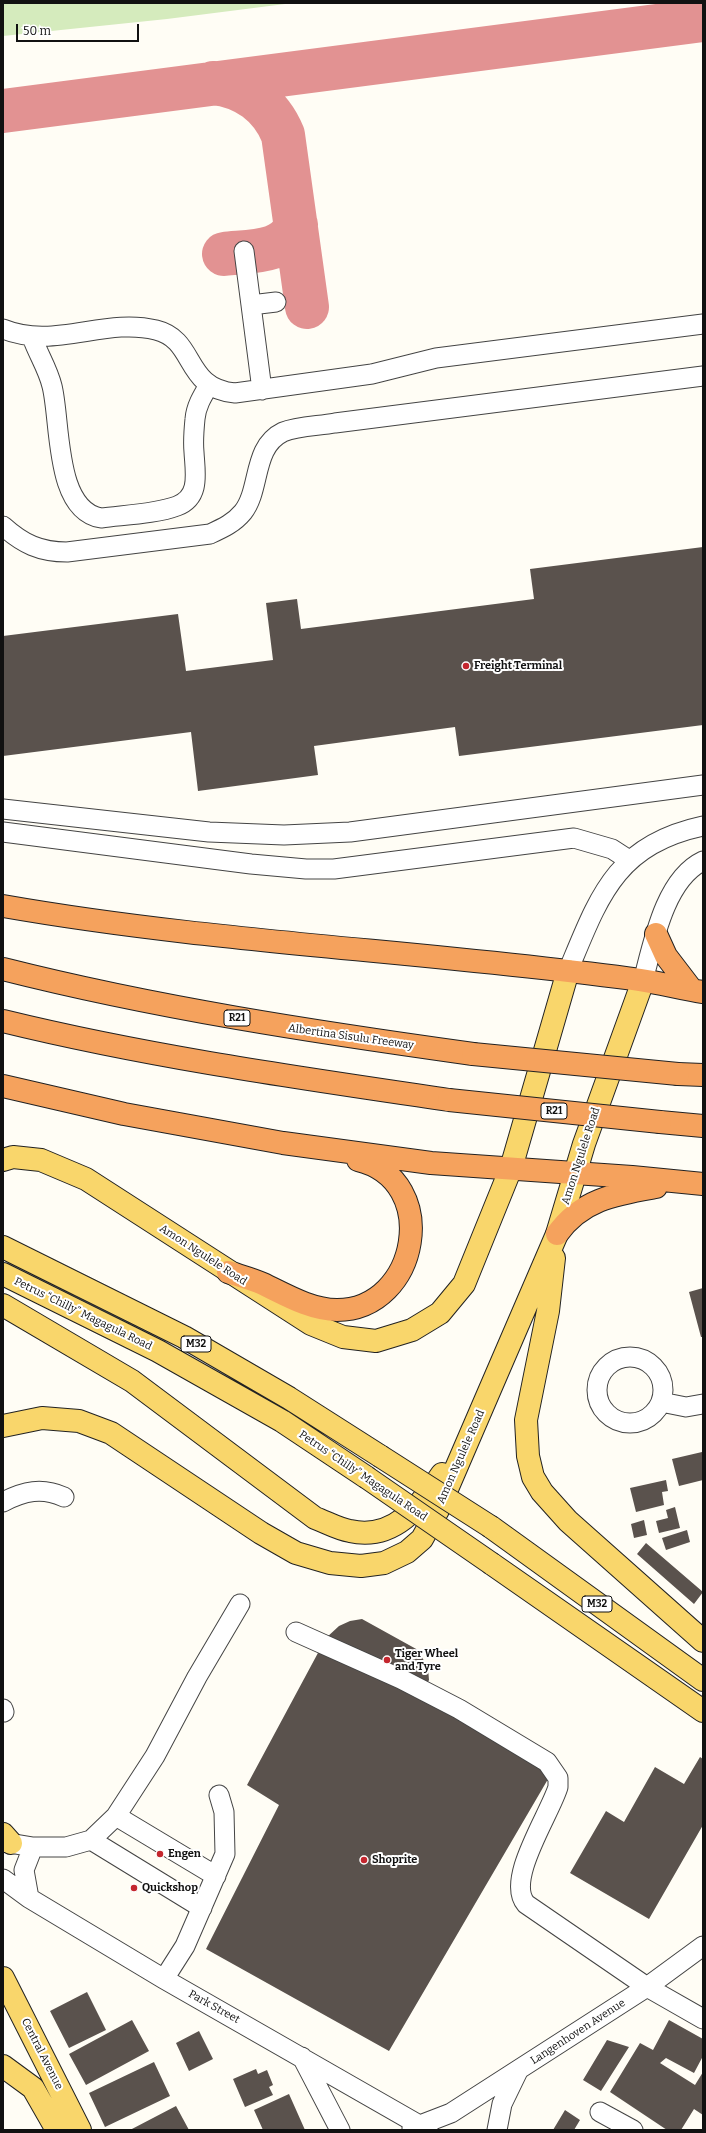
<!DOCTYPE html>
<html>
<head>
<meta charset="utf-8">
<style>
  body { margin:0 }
  #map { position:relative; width:706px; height:2133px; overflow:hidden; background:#fffdf5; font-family:Bitter,serif }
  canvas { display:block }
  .frame { position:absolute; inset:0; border:4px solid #111; pointer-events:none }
  .scale { position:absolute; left:16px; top:24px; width:123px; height:18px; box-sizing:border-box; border:2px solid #111; border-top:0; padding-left:5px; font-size:12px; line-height:14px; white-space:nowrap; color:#111; -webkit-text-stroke:3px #fff; paint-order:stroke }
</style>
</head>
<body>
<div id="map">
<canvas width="706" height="2133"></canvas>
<div class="frame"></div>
<div class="scale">50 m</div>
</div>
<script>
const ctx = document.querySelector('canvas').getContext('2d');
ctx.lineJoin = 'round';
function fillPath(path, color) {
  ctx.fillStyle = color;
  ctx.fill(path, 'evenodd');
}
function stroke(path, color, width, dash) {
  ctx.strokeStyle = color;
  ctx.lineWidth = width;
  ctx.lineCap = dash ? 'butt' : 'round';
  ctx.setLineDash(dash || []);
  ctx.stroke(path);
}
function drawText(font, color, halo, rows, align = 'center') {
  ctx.font = font + ' Bitter,serif';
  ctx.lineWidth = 4;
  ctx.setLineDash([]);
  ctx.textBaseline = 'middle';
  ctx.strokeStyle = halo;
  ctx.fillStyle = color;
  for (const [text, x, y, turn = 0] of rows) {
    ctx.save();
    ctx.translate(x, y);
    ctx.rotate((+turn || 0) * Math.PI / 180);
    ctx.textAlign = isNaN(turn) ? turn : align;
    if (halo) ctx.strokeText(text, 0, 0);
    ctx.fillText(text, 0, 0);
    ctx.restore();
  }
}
const green = new Path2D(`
  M3 3H293L167 19 3 36Z`);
const taxiway = new Path2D(`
  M213 83C245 86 271 105 283 135L307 307
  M3 111 703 20
  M224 254C249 251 286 254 296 225`);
const building = new Path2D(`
  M703 547V725L459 756 455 727 314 746 318 775 198 791 191 732 3 756V636L178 614 186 671 273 660 266 603 297 599 301 629 534 599 530 569Z
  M703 1288V1337H701L689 1292Z
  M702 1452 703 1480 679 1486 672 1459Z
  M666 1480 668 1491 662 1492 664 1505 636 1512 630 1488Z
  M675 1507 680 1528 659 1533 656 1521 668 1518 666 1510Z
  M644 1520 647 1535 634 1538 631 1524Z
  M687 1530 690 1542 666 1550 662 1538Z
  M646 1543 703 1592 694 1604 637 1554Z
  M362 1619 418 1650 428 1668 429 1680 423 1692 551 1774 389 2051 206 1949 279 1805 247 1785 326 1638 339 1626 350 1621Z
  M700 1757 703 1759V1825L649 1919 570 1873 606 1811 624 1822 655 1767 684 1784Z
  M87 1992 106 2030 69 2048 50 2011Z
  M132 2020 149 2051 86 2085 69 2054Z
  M669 2020 703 2039V2056L694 2073 666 2058 660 2063 695 2085 703 2072V2115L694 2109 681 2130H667L610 2092 640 2043 653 2050Z
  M199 2031 213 2059 189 2071 176 2043Z
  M607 2040 629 2047 601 2091 583 2080Z
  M154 2062 170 2096 105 2127 89 2093Z
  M256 2069 258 2074 267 2070 273 2085 269 2087 273 2095 245 2107 233 2079Z
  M289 2094 305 2130H263L254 2110Z
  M176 2106 189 2130H130Z
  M565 2110 580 2120 574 2130H553Z`);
const minor = new Path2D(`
  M244 251 262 390
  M251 305 276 302
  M3 329C54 350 105 317 156 330 197 340 183 388 235 393L372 374 436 358 703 324
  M32 337C38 354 48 369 52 386 61 421 54 510 101 518 124 515 156 514 177 506 201 497 195 472 194 452 193 442 194 429 195 419 196 406 203 395 209 385
  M3 526C23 544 40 552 67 552L210 534C223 528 234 523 243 512 261 489 252 447 283 432 298 426 319 426 335 423L703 376
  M3 809 209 832 284 835 350 832 703 785
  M3 832 251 864 306 869H334L574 838 612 849 629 860
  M568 971C599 897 615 845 703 826
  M643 981C653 943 665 879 703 861
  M597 1390a33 33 0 1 1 66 0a33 33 0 1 1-66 0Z
  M661 1402 686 1407 703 1404
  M3 1502C24 1491 42 1487 64 1497
  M296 1632 401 1679 459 1709 547 1762 558 1778V1787C550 1814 505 1880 526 1904L647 1987 703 2019
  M3 1709 4 1712
  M116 1816 216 1876
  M91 1840 202 1908
  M3 1842 33 1847H66L91 1840 116 1816 155 1756 197 1677 240 1604
  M3 1879 29 1898 164 1979 428 2130
  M29 1898 24 1870 33 1847
  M164 1979 185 1946 225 1854 224 1812 219 1795
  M302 2057 340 2130
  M600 2112 633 2130
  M412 2128 451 2113 647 1987 703 1946
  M497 2130 502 2104 518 2071`);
const major = new Path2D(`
  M3 1160 13 1157 41 1160 86 1179 311 1324 343 1337 376 1341 412 1330 440 1313 464 1284 511 1168 568 971
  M3 1247 184 1337 289 1398 380 1456
  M554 1258 548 1311 526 1420 528 1456 533 1477 542 1492 568 1521 703 1641
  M3 1274 158 1351 282 1421 366 1477
  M3 1305 132 1381 315 1518C326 1522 338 1529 350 1531 394 1541 420 1506 442 1474
  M3 1426 42 1418 79 1421 111 1433 261 1533 296 1553 330 1563 361 1566 384 1563 407 1552 422 1539 438 1510 557 1234 584 1144 643 981
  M491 1527 703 1680
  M492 1564 703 1711
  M3 1834 11 1843
  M3 1978 80 2130
  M3 2066 33 2088 57 2130`);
const highway = new Path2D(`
  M3 906C214 943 429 951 640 980 661 983 682 989 703 992
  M656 934 666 956 692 990
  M3 969C157 1008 315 1032 473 1054
  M3 1021C150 1057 300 1078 449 1100
  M678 1074 703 1075
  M3 1086 124 1114 283 1143 431 1163 632 1177 703 1184
  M660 1122 703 1126
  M557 1234C582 1199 616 1194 656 1187
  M228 1272C240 1276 252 1279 263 1284 286 1295 311 1310 337 1310 419 1310 442 1180 358 1160`);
const majorBridge = new Path2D(`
  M380 1456 491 1527
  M366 1477 492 1564`);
const highwayBridge = new Path2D(`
  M473 1054 678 1074
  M449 1100 660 1122`);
const markers = [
  [466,666,4,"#c4262e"],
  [387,1660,4,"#c4262e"],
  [160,1854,4,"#c4262e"],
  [364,1860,4,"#c4262e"],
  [134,1888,4,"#c4262e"]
];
const shields = [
  [237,1018,26],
  [554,1111,26],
  [196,1344,30],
  [597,1604,30]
];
const shieldNames = [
  ["R21",237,1018],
  ["R21",554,1111],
  ["M32",196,1344],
  ["M32",597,1604]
];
const poiNames = [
  ["Freight Terminal",474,666],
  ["Tiger Wheel",395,1654],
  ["and Tyre",395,1667],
  ["Engen",168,1854],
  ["Shoprite",372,1860],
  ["Quickshop",142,1888]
];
const streetNames = [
  ["Albertina Sisulu Freeway",351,1037,8],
  ["Amon Ngulele Road",581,1156,-72],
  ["Amon Ngulele Road",203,1255,33],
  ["Petrus “Chilly” Magagula Road",83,1314,26],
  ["Amon Ngulele Road",461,1457,-66],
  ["Petrus “Chilly” Magagula Road",363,1476,34],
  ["Park Street",214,2007,29],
  ["Langenhoven Avenue",578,2032,-33],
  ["Central Avenue",42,2054,63]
];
fillPath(green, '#d5ebbd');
stroke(taxiway, '#e29292', 44);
fillPath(building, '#5a524d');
stroke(minor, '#444', 21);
stroke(major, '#222', 24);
stroke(highway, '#222', 24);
stroke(minor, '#fff', 19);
stroke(major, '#f9d66b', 22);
stroke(highway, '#f5a25d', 22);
stroke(majorBridge, '#222', 24, []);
stroke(highwayBridge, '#222', 24, []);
stroke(majorBridge, '#f9d66b', 22);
stroke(highwayBridge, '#f5a25d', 22);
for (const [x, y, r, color] of markers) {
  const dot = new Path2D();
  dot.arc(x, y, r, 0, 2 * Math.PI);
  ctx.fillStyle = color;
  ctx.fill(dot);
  stroke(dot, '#fff', 1.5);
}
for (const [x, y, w] of shields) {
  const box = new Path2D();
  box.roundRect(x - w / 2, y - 8, w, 16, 3);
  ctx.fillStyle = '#fff';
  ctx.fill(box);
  stroke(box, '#111', 1);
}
drawText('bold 10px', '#111', null, shieldNames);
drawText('bold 11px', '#111', '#fff', poiNames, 'left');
drawText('11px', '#111', '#fff', streetNames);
</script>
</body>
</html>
